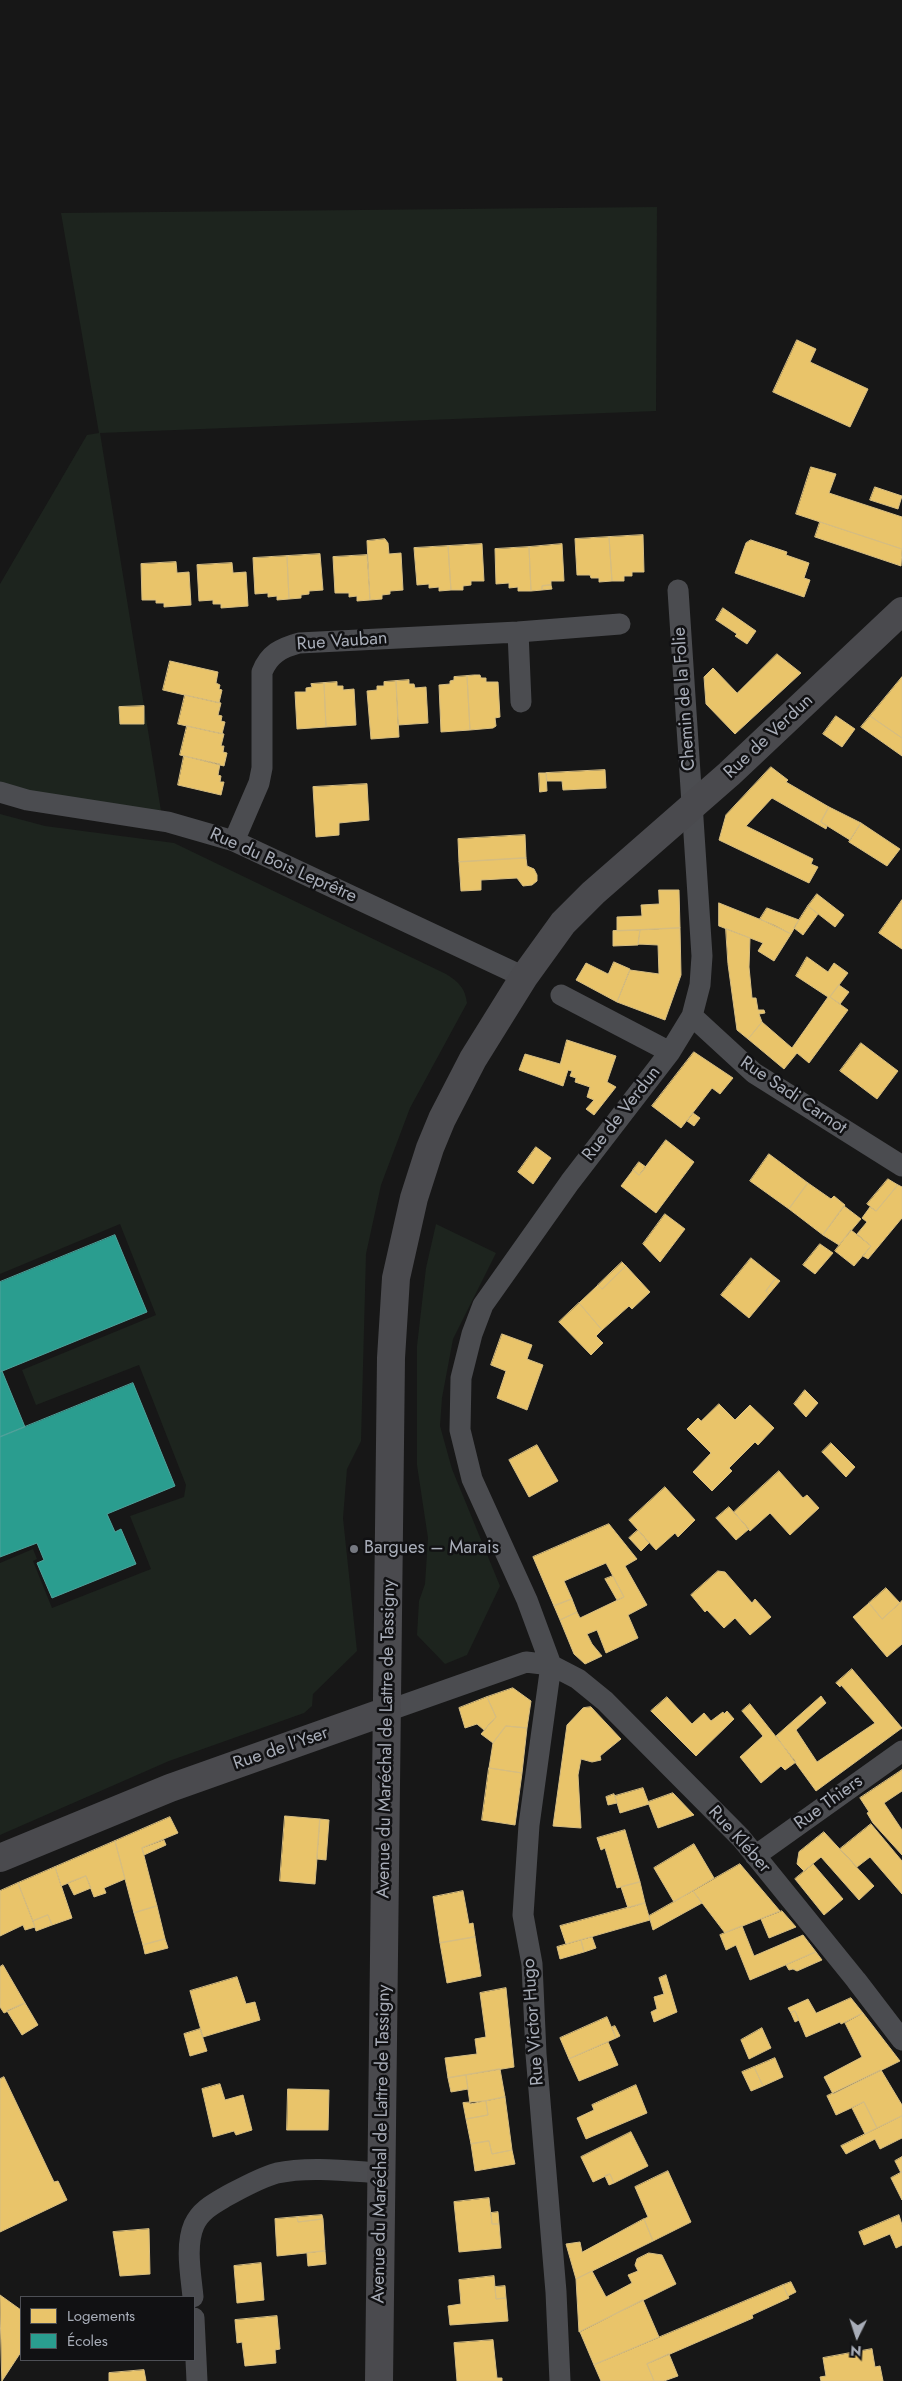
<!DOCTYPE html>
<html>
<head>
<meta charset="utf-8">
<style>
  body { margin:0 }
  #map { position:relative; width:902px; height:2381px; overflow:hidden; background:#171717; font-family:Jost,sans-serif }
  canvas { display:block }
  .legend { position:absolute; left:20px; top:2296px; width:175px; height:65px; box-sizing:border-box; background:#111113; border:1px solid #4d4f55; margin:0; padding:6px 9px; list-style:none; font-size:15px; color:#a8adb8 }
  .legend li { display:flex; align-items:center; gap:10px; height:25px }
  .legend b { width:25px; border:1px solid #4d4f55 }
  .north { position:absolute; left:832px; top:2311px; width:50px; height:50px; -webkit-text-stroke:4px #111113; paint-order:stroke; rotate:184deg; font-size:14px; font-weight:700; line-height:20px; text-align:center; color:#a8adb8 }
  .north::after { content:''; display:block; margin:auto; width:18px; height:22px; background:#a8adb8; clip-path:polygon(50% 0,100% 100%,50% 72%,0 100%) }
</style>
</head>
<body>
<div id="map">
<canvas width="902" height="2381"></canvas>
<ul class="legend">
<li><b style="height:14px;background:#e9c46a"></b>Logements</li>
<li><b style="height:14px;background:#2a9d8f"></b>Écoles</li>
</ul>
<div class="north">N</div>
</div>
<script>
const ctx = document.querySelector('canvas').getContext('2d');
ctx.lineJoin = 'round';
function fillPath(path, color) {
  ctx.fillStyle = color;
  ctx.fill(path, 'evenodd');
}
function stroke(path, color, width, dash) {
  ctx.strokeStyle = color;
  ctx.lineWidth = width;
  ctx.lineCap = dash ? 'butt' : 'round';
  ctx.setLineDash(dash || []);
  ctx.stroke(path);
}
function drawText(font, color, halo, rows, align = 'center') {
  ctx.font = font + ' Jost,sans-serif';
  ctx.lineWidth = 5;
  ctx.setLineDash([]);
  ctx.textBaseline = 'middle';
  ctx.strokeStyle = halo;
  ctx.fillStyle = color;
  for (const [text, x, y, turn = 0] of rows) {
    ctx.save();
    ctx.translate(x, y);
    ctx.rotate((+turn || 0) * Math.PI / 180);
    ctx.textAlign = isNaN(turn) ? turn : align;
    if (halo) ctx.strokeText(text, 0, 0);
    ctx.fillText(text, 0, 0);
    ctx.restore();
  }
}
const green = new Path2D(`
  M657 207 656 411 100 433 161 811 36 796 0 783V584L87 435 99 433 61 213Z
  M0 814 45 826 174 843 446 974C459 982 465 988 467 1003L410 1108 381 1185 366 1254 361 1441 347 1469 343 1518 357 1651 313 1694 312 1706 304 1713 169 1761 0 1835V1563L33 1549 37 1559 33 1561 52 1608 151 1569 130 1516 184 1497 186 1485 139 1365 36 1405 22 1370 156 1315 120 1224 0 1274Z
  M436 1224 496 1253 453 1339 442 1398 440 1426 452 1469 500 1586 467 1655 445 1664 417 1635 419 1601 425 1584 428 1538 417 1465V1346L426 1268Z`);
const homes = new Path2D(`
  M797 340 816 349 810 362 868 389 850 427 773 392Z
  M811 467 836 474 829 493 902 517V549L796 514Z
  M875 487 902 496 898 509 870 500Z
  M820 522 902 549 901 566 815 537Z
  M643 535 644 572H632V576H624V581H612L609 537Z
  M609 537 612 581 599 582V578H591L590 575H577L575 539Z
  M385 539 388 543 389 554 401 553 403 590 390 591V594L382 595V599L370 600 367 541Z
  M751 540 787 552 786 555 809 563 804 578 810 580 804 597 735 573 746 543Z
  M482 544 484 581H471V585L463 586V590H451L448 546Z
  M562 544 564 581H551V585L542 586V590L531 591 529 547Z
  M448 546 451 590 439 591V587L429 588V584L417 585 414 548Z
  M529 547 531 591H518V587L509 588V583L496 584 495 549Z
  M320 554 323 590 309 591V594L301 595V598L289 599 287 556Z
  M367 555 370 600 357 601V596L349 597V593H335L333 557Z
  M287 556 289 599 277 600V596L268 597V593L255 594 253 558Z
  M176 562 177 573 189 572 191 605 164 607V603H156V600H142L141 564Z
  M232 563 233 573 246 572 248 606 221 608V604H213V600L199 601 197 565Z
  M551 585 552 589 542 590V586Z
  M723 608 756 631 747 644 735 636 737 634 716 620Z
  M777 654 801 673 735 734 706 704 704 677 713 668 737 693Z
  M170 661 218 672 216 683 220 685 219 689 222 690 219 703 163 690Z
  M474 675H480L481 678H486V682H498L500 717 495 718 496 726 493 728 470 730 467 676Z
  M467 676 470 730 441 732 439 685 450 684V681L454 680V677Z
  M902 677V738L870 716Z
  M409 680V684H414L415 688 426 687 428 723 398 725 396 681Z
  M396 681 399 737 371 739 367 691 377 690V686H384V682Z
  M337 682V686H343V690L354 689 356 725 326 727 324 683Z
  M324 683 326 727 297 729 295 692H306V688L312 687 311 684Z
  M185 695 221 703 218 715 222 716 221 721 225 722 222 734 178 724Z
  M144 706V724H120L119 707Z
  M836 716 855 729 842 747 823 734Z
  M870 716 902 738V756L861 727Z
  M187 726 224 734 221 746H224L223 752 227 753 224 766 180 755Z
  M184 756 220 764 218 775 221 776 220 782H224L221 795 178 785Z
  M771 767 788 780 786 782 829 807 821 822 827 826 826 829 772 798 746 826 813 859 811 864 818 867 809 883 719 840 726 815Z
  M605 770 606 788 563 790 562 781H547L546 773Z
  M539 773H546L547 791 540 792Z
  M367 784 369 820 339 823V835L316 837 313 787Z
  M829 807 861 823 850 840 821 822Z
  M861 823 900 849 887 866 849 842Z
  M525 835 526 858 459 862 458 839Z
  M526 858 527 866 534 869 537 875V881L532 885 523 886 517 878 481 880V890L461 891 459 862Z
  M659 890H679L680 928 617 931V917L642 916 641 905 659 904Z
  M817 894 844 915 835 927 808 906Z
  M902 900V949L879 933Z
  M719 903 774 925 791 934 774 961 758 951 763 943 719 926Z
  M808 906 818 914 803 935 794 928Z
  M767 908 799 920 791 934 760 919Z
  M680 928 681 975 665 1020 617 1002 630 970 659 974 658 945 638 944 640 930Z
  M726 929 750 938 749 967 752 998H756L758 1010H764L765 1013 759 1014 762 1022 748 1039 737 1030 728 964Z
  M640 930 638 945 613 946V931Z
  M807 957 828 972 834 963 848 973 830 997 848 1010 809 1063 797 1053 784 1069 748 1039 762 1022 792 1048 828 997 796 976Z
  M614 962 630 969 617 1002 576 980 586 963 608 974Z
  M839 985 849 992 840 1004 830 997Z
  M567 1040 616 1056 607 1082 616 1087 594 1115 586 1109 594 1100 587 1097 590 1087 575 1082 576 1078 570 1076 572 1071 568 1070 563 1086 519 1070 525 1054 560 1064Z
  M861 1043 898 1071 877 1099 840 1071Z
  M694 1052 733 1078 720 1094 712 1088 681 1128 652 1106Z
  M693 1113 700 1118 694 1126 687 1121Z
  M666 1140 694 1162 656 1213 621 1186 633 1170 639 1175Z
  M536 1147 551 1158 533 1184 518 1172Z
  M769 1154 808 1183 789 1209 750 1181Z
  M639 1162 646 1167 639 1175 633 1170Z
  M888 1179 898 1185 876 1211 867 1204Z
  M808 1183 831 1199 834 1196 845 1205 823 1235 789 1209Z
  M898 1185 902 1187V1218L868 1259 863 1256 871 1246 857 1234 867 1222 862 1218 870 1207 876 1211Z
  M844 1206 861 1219 839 1245 823 1235Z
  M665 1214 685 1229 660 1262 643 1244Z
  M851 1230 871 1246 854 1266 835 1251Z
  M820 1244 833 1253 815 1274 803 1265Z
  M751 1258 776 1278 766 1291 769 1294 749 1318 721 1295Z
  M622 1262 626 1266 602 1289 598 1285Z
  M626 1266 650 1292 632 1309 629 1306 602 1330 579 1303 598 1285 602 1289Z
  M776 1278 780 1281 769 1294 766 1291Z
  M579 1303 602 1330 596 1336 603 1343 591 1355 559 1322Z
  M502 1334 532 1345 527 1359 543 1365 527 1410 497 1398 506 1371 491 1365Z
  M805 1390 818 1403 806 1417 794 1404Z
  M719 1404 735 1420 750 1405 774 1428 758 1445 755 1442 729 1468 732 1471 712 1491 693 1472 711 1453 687 1429 698 1418 701 1421Z
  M831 1443 855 1467 846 1477 822 1452Z
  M537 1445 558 1481 529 1497 509 1460Z
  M779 1471 803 1498 807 1495 819 1508 790 1535 770 1513 750 1531 734 1512Z
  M665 1487 695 1520 678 1537 675 1533 656 1550 629 1520Z
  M729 1507 749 1529 736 1540 716 1518Z
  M609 1524 637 1559 625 1566 647 1605 628 1615 638 1638 606 1653 597 1630 587 1634 592 1644 602 1656 585 1664 574 1654 560 1620 577 1612 580 1618 624 1597 606 1563 564 1581 572 1599 554 1606 533 1557Z
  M638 1530 649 1543 641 1551 629 1538Z
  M718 1571 725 1572 752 1603 755 1599 771 1617 750 1635 735 1618 724 1628 707 1610 705 1612 691 1595Z
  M613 1576 624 1597 617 1600 605 1579Z
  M886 1588 900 1603 882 1619 869 1603Z
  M572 1599 577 1612 560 1620 554 1606Z
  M902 1601V1644L887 1657 853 1617 869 1603 882 1619Z
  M852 1669 902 1728 816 1791 776 1736 821 1696 826 1703 796 1730 817 1762 875 1723 841 1685 840 1687 836 1683Z
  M513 1688 531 1701 527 1728 506 1726 493 1743 481 1734 496 1717 487 1697Z
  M487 1697 496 1717 484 1730 477 1724 465 1728 459 1708Z
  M667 1697 692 1724 704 1713 711 1721 723 1712 724 1714 727 1711 734 1719 696 1756 651 1711Z
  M750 1704 796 1762 785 1770 781 1766 761 1783 740 1757 763 1736 742 1711Z
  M591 1707 621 1739 600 1756 601 1760 592 1762 581 1759 578 1775 581 1828 553 1826 567 1725 583 1708Z
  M506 1726 527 1728 522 1773 489 1768 493 1743Z
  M489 1768 522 1773 515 1825 482 1820Z
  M902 1770V1791L884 1803 902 1830V1855L873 1823 867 1813 869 1812 860 1798Z
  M643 1788 649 1804 620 1813 615 1796Z
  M673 1793 694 1815 658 1828 648 1802Z
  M614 1794 617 1803 608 1805 606 1797Z
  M285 1816 320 1819 315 1884 280 1881Z
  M170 1817 178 1833 142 1848 157 1906 134 1913 115 1841Z
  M320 1819 329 1820 326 1860 317 1859Z
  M871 1824 902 1861V1894L870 1857 857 1867 840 1849Z
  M625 1830 640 1882 617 1888 605 1848 601 1850 597 1838Z
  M824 1832 874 1886 859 1900 821 1857 804 1871 797 1864 799 1852Z
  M164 1840 166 1845 144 1855 142 1848Z
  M115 1841 125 1879 104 1888 106 1893 94 1897 86 1876 61 1886 55 1867Z
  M694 1844 714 1878 674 1902 654 1868Z
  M740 1864 780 1911 725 1933 693 1891Z
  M813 1864 843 1899 824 1915 795 1879Z
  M55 1867 72 1918 52 1925 48 1915 33 1921 18 1883Z
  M86 1876 91 1888 74 1895 68 1883Z
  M640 1882 645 1903 628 1908 621 1887Z
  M18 1883 35 1927 25 1930 23 1925 0 1936V1891Z
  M463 1891 469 1924 473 1923 475 1937 440 1943 433 1897Z
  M693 1891 702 1903 653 1930 649 1916Z
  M645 1903 650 1920 566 1944 560 1926Z
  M157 1906 165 1939 143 1945 134 1913Z
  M782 1911 796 1927 769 1938 761 1919Z
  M48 1915 52 1925 36 1931 33 1921Z
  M742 1926 754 1956 803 1935 816 1952 750 1980 736 1945 726 1950 720 1935Z
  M475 1937 481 1976 447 1983 440 1943Z
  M592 1937 596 1948 584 1952 581 1940Z
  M165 1939 168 1948 145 1954 143 1945Z
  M581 1940 584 1952 560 1959 557 1947Z
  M816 1952 822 1960 797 1971 793 1969 789 1970 786 1965Z
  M3 1965 25 2003 4 2013 0 2007V1967Z
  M666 1975 677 2012 654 2022 651 2012 657 2009 654 1997 664 1994 659 1978Z
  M237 1977 246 2004 255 2002 260 2020 203 2037 190 1991Z
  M506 1988 514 2067 448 2078 445 2058 477 2054 475 2039 486 2037 480 1993Z
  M851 1998 863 2013 841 2024 840 2022 806 2037 795 2011 791 2013 788 2008 808 1999 816 2013Z
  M25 2003 38 2025 22 2035 7 2011Z
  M795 2011 799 2020 795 2022 791 2013Z
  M863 2013 900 2061 833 2094 824 2077 862 2057 845 2023Z
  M607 2017 616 2038 569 2059 560 2038Z
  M615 2026 620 2036 616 2038 612 2027Z
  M762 2028 771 2048 749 2059 741 2040Z
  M200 2029 207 2051 190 2056 184 2034Z
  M608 2042 618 2065 579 2081 569 2059Z
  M775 2058 783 2077 763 2086 754 2067Z
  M754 2067 763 2086 751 2091 742 2072Z
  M500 2069 505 2097 470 2104 466 2075Z
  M881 2070 902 2105V2116L877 2128 864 2102 836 2115 827 2096Z
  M466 2075 468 2089 451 2092 448 2078Z
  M4 2077 54 2182 58 2181 67 2200 0 2232V2079Z
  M220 2084 225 2100 243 2095 252 2130 236 2135 234 2131 213 2137 202 2089Z
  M636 2085 647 2113 586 2139 577 2118 594 2110 592 2105Z
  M288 2089 329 2090 328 2130H287Z
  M505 2097 512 2150 492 2154 489 2141 471 2144 466 2119 488 2115 486 2101Z
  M486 2101 488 2115 466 2119 463 2103Z
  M864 2102 877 2128 865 2134 852 2108Z
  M902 2116V2138L880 2149 875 2139 846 2154 841 2146Z
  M631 2132 648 2166 614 2183 610 2174 593 2182 581 2157Z
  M489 2141 492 2154 512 2150 515 2164 475 2171 471 2144Z
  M902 2157V2172L901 2173 895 2161Z
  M668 2171 691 2222 653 2241 644 2219 648 2217 635 2187Z
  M902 2172V2200L891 2178Z
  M610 2174 614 2183 609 2185 605 2176Z
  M489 2198 492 2224H499L501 2248 459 2252 454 2202Z
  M498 2212 499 2224H492L491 2213Z
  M322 2215 323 2219 298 2222 297 2217Z
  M899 2215 902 2225V2245L896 2248 890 2234 864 2245 859 2232Z
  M297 2217 298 2222 323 2219 325 2251 277 2256 275 2219Z
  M644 2219 653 2241 576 2279 566 2244 580 2242 582 2252Z
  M149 2229 150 2274 120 2276 113 2232Z
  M325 2251 326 2264 308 2266 307 2253Z
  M649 2253 662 2255 676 2284 579 2332 576 2279 592 2271 606 2297 632 2283 628 2275 638 2271 635 2265 637 2259Z
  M261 2263 264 2300 237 2303 234 2266Z
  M494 2276 496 2299 506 2298 508 2321 450 2325 448 2306 461 2304 459 2280Z
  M791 2282 796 2292 788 2296 783 2285Z
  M783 2285 789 2298 752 2315 753 2318 647 2364 654 2381H601L594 2365Z
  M505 2286 506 2298 496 2299 495 2287Z
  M0 2295 21 2310V2352L2 2381Z
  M643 2300 659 2337 594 2365 580 2332Z
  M277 2316 280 2349 275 2350 276 2363 245 2366 242 2342 237 2343 235 2320Z
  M493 2340 497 2378H502V2381H457L454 2343Z
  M872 2349 875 2367 880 2366 883 2381H821L820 2377 826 2376 823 2358Z
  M669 2354 678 2376 664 2381H654L647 2364Z
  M144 2370 146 2381H109V2373Z`);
const schools = new Path2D(`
  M115 1235 147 1312 0 1372V1282Z
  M2 1371 25 1427 0 1437V1372Z
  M133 1383 175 1486 107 1514 115 1532 121 1529 136 1564 52 1598 37 1563 44 1560 37 1543 0 1557V1437Z`);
const street = new Path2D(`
  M518 632 521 702
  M0 792 27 800 168 822 234 841 524 977
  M234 841 259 783 262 768V672C269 654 281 648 299 643L518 632 620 624
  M561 995 670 1052
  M692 1016 754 1073 902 1166
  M387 1711 526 1662 551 1665 578 1679 605 1701 741 1838 856 1980 902 2040
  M755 1856 902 1751
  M193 2297C191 2275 185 2246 194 2225 200 2211 213 2204 225 2197 242 2188 259 2178 277 2173 308 2166 350 2171 381 2173
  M194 2318 197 2381
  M560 2381 556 2292 536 2054 532 1964 523 1915 529 1825 551 1665 527 1600 472 1479 460 1430 461 1378 472 1334 483 1305 570 1182 670 1052 692 1016 700 985 702 956 678 590`);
const secondary = new Path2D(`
  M0 1858 170 1788 387 1711
  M379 2381 391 1358 396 1278 414 1198 430 1148 442 1119 473 1059 524 977 563 923 593 893 729 774 902 611`);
const markers = [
  [354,1549,5,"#757880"]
];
const streetNames = [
  ["Rue Vauban",342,642,-4],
  ["Chemin de la Folie",685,699,-94],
  ["Rue de Verdun",769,737,-43],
  ["Rue du Bois Leprêtre",283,866,24],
  ["Rue Sadi Carnot",793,1096,34],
  ["Rue de Verdun",622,1114,-52],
  ["Avenue du Maréchal de Lattre de Tassigny",387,1739,-89],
  ["Rue de l'Yser",281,1749,-19],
  ["Rue Thiers",829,1803,-36],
  ["Rue Kléber",739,1840,48],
  ["Rue Victor Hugo",534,2022,-94],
  ["Avenue du Maréchal de Lattre de Tassigny",382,2144,-89]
];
const poiNames = [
  ["Bargues – Marais",364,1549]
];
fillPath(green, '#1d241e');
fillPath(homes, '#e9c46a');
stroke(homes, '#d6bd81', 1);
fillPath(schools, '#2a9d8f');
stroke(schools, '#50a29b', 1);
stroke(street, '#4b4c50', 21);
stroke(secondary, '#4a4a4e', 28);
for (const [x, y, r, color] of markers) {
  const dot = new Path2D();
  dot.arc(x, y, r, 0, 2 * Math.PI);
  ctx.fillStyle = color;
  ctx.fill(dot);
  stroke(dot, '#111113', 2);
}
drawText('18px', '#a8adb8', '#111113', streetNames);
drawText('18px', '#a8adb8', '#111113', poiNames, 'left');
</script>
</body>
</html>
